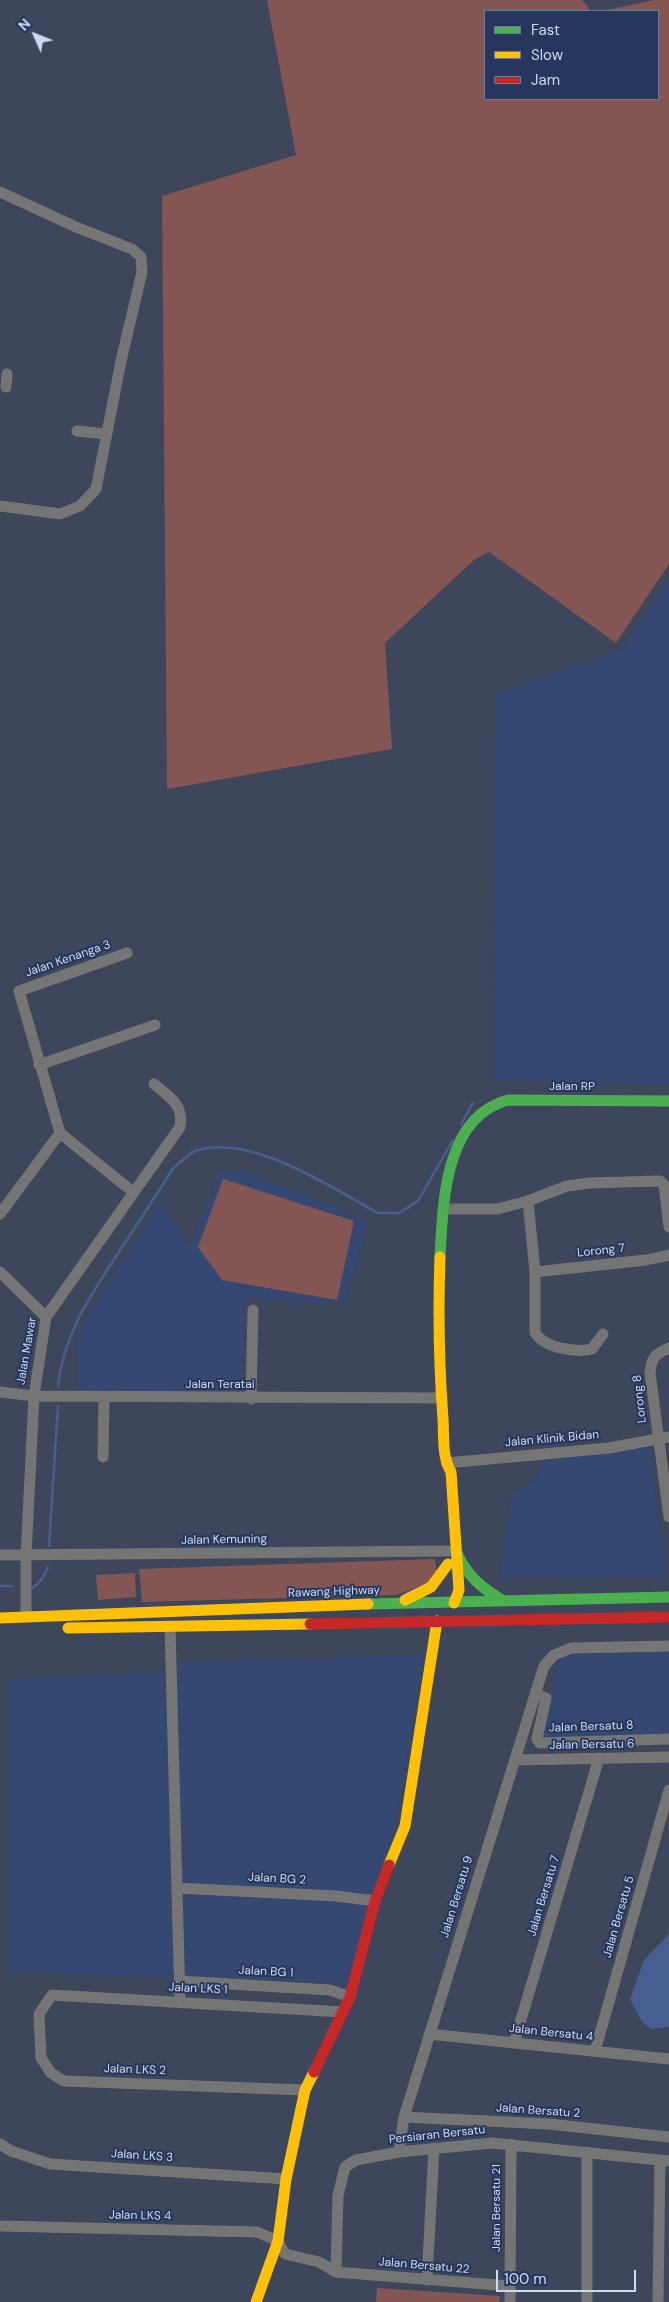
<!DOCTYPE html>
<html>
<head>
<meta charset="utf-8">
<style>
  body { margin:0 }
  #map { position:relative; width:669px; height:2302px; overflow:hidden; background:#3d465b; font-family:"DM Sans",sans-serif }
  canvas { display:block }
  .legend { position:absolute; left:484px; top:10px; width:175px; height:90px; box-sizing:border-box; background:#26365c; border:1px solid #6a7898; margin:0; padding:6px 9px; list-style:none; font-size:15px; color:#cfdaf2 }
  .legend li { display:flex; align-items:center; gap:10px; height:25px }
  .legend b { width:25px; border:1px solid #6a7898 }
  .north { position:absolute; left:10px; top:10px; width:50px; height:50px; -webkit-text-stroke:4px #26365c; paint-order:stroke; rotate:314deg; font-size:14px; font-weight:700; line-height:20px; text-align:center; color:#cfdaf2 }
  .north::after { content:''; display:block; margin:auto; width:18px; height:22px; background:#cfdaf2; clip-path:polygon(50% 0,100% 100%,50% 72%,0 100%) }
  .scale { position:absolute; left:496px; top:2270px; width:140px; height:22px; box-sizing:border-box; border:2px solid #cfdaf2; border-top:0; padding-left:6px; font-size:15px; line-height:18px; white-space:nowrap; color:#cfdaf2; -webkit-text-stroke:4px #26365c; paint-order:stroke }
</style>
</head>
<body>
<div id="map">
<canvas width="669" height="2302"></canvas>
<ul class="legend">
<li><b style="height:6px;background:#4caf50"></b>Fast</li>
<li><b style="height:6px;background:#ffc107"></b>Slow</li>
<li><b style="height:6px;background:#c62828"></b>Jam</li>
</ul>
<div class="north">N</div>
<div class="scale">100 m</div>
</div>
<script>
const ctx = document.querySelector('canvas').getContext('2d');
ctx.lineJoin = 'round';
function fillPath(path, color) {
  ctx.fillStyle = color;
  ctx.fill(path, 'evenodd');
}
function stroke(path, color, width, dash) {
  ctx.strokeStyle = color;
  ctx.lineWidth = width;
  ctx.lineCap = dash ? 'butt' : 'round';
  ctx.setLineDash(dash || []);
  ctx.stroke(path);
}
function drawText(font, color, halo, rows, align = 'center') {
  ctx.font = font + ' "DM Sans",sans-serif';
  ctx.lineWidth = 4;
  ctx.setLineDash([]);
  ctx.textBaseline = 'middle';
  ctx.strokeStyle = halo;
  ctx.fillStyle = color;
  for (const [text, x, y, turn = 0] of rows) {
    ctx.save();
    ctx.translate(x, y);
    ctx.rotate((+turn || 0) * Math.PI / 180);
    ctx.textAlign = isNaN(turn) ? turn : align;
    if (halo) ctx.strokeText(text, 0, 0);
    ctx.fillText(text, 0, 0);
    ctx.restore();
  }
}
const built = new Path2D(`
  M669 579V1085L494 1080 495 694 619 651Z
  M243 1170 369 1222 343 1305 245 1298 241 1392 77 1390 78 1336 91 1310 160 1202 190 1247 219 1172Z
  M650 1441 665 1578 500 1577 511 1495 534 1480 547 1455Z
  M669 1649V1736L541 1739 559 1656 573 1652Z
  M424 1655 396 1826 367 1907 348 1983 184 1977 177 1662Z
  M166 1672 175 1978 9 1971 10 1679Z`);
const green = new Path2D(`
  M267 0H582L591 11H485V99H658V11H602L654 0H669V564L616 643 489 552 474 560 385 643 392 749 167 789 162 196 296 155Z
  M223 1179 354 1221 337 1300 222 1280 198 1247Z
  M435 1559 437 1573 429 1583 396 1595 142 1602 139 1569Z
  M135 1573 136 1597 98 1600 96 1575Z
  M377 2288 500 2296 499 2302H376Z`);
const water = new Path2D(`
  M669 1934V2027L651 2029 642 2022 630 1999 644 1960Z`);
const stream = new Path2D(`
  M461 1124 473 1103
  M58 1386C63 1336 90 1296 117 1255 136 1226 155 1197 174 1167 180 1163 188 1154 195 1151 249 1132 332 1188 378 1213H399L418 1201 453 1140
  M49 1546 58 1406
  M0 1586H12
  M33 1588 42 1579 48 1567`);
const street = new Path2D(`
  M0 192 76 227 132 249 141 257 142 272 121 361 96 489 80 506 60 514 0 506
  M6 387 7 374
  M77 431 107 434
  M39 1065 155 1025
  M60 1133 19 991 127 953
  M528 1201 535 1272V1333C545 1348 575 1353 592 1349L603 1334
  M444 1209H497L528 1201 567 1186 589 1183 660 1181 664 1185 669 1227
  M0 1214 60 1133 133 1192
  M0 1272 46 1317
  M535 1272 646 1260 669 1255
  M669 1348C655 1354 651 1358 650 1373L669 1517
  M0 1392 34 1396 441 1398
  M251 1399 253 1310
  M103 1457 104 1397
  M446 1463 609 1448 669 1437
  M0 1555 448 1551
  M26 1617V1556L34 1396 46 1317 180 1127C184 1105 170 1097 154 1084
  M170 1626 180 2002
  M536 1694 546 1698 537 1739 540 1743 669 1739
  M515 1760 669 1757
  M177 1888 336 1896 375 1901
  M179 1981 330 1990 350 1997
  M429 2034 669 2059
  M514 2043 599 1758
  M595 2051 669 1790
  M305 2090 64 2081 51 2073 41 2058 39 2014 52 1995 343 2012
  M404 2117 549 2124 669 2137
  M0 2144 11 2151 50 2164 286 2179
  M399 2152 404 2117 544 1666 554 1655 571 1648 669 1646
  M0 2226 257 2232 278 2241 285 2254 319 2262 336 2272 510 2286
  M336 2272 338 2195 345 2167 356 2160 399 2152 492 2143 669 2161
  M427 2280 434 2148
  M510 2302 511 2144
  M587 2302V2152
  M658 2302 660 2160`);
const fast = new Path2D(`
  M440 1257C443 1203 444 1117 508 1100L669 1101
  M456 1551C467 1576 481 1588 504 1601
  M368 1604 669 1597`);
const slow = new Path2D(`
  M440 1257C438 1311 439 1365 443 1419 444 1437 442 1457 451 1472L459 1590 454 1603
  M405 1600 431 1587 448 1564
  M0 1618 368 1604
  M68 1628 310 1624
  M389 1865 405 1826 437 1621
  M256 2302 278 2241 286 2179 305 2090 314 2072`);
const jam = new Path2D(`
  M310 1624 669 1617
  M314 2072 350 1997 375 1901 389 1865`);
const streetNames = [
  ["Jalan Kenanga 3",68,959,-19],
  ["Jalan RP",572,1087],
  ["Lorong 7",601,1251,-6],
  ["Jalan Mawar",27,1351,-80],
  ["Jalan Teratai",220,1385],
  ["Lorong 8",640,1399,-96],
  ["Jalan Klinik Bidan",552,1439,-5],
  ["Jalan Kemuning",224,1540,-1],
  ["Rawang Highway",334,1592,-2],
  ["Jalan Bersatu 8",591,1727,-2],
  ["Jalan Bersatu 6",592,1745,-1],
  ["Jalan BG 2",277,1879,3],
  ["Jalan Bersatu 7",544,1896,-73],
  ["Jalan Bersatu 9",457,1897,-73],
  ["Jalan Bersatu 5",619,1917,-74],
  ["Jalan BG 1",266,1972,3],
  ["Jalan LKS 1",198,1989,3],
  ["Jalan Bersatu 4",551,2033,6],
  ["Jalan LKS 2",135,2070,2],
  ["Jalan Bersatu 2",538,2111,4],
  ["Persiaran Bersatu",437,2135,-6],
  ["Jalan LKS 3",142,2156,4],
  ["Jalan Bersatu 21",497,2208,-90],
  ["Jalan LKS 4",140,2216,1],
  ["Jalan Bersatu 22",424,2266,5]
];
fillPath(built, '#354871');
fillPath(green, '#835654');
fillPath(water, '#485e91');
stroke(stream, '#485e91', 2.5);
stroke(street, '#767575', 11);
stroke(fast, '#4caf50', 11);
stroke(slow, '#ffc107', 11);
stroke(jam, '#c62828', 11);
drawText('12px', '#cfdaf2', '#26365c', streetNames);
</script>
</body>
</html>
